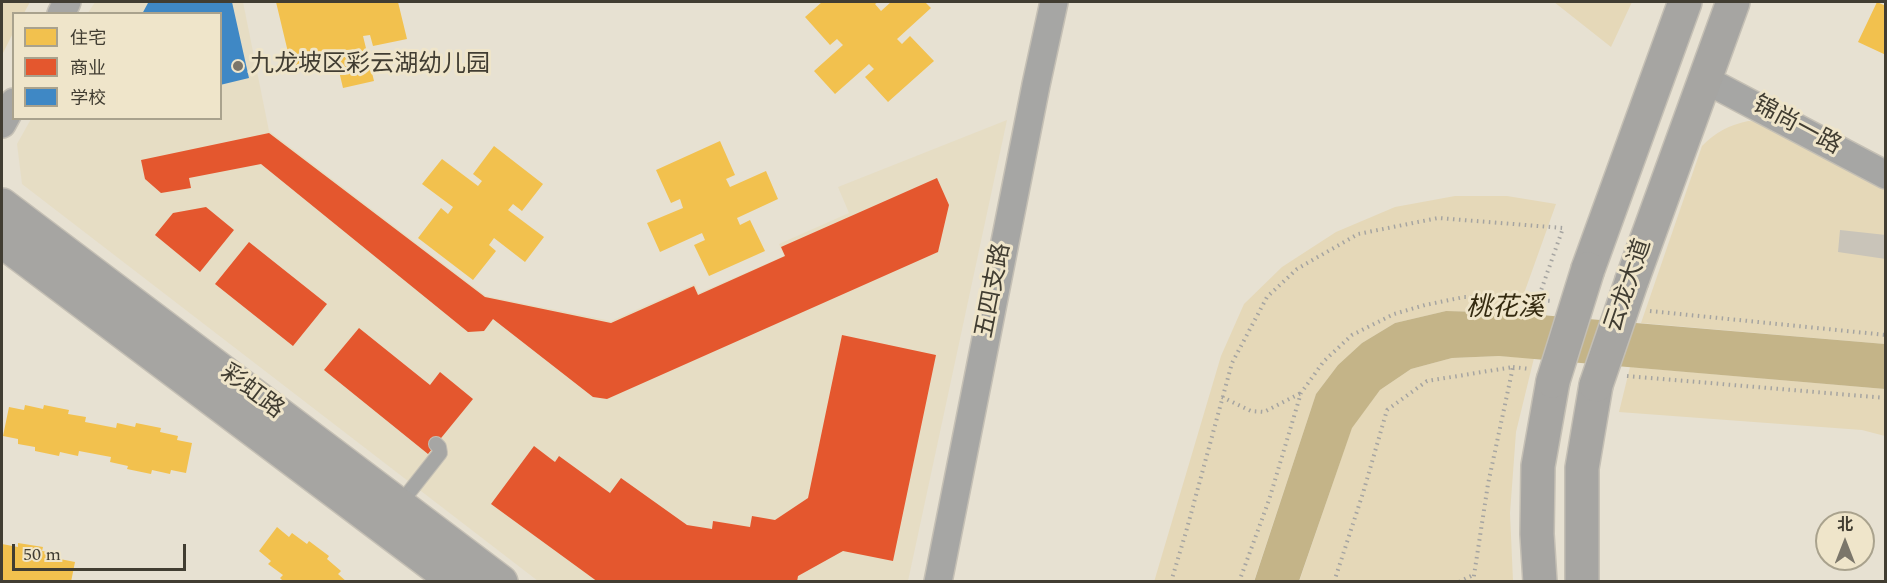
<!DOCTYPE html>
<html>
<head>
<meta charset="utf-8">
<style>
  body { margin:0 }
  #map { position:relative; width:1887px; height:583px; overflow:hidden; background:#e7e1d2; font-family:Spectral,"Noto Sans SC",serif }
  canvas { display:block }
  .frame { position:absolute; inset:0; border:3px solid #413d32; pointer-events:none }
  .legend { position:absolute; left:12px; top:12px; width:210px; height:108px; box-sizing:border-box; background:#efe5ca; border:2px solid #a9a28d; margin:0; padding:8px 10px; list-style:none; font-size:18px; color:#413d32 }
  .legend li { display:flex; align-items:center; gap:12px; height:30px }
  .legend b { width:30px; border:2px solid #a9a28d }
  .north { position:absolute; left:1815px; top:511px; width:60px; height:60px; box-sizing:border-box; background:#efe5ca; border:2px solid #a9a28d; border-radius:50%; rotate:0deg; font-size:16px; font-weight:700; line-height:24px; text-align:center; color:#413d32 }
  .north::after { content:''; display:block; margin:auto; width:21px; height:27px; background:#7b766a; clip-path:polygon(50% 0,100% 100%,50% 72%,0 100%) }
  .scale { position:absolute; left:12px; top:544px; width:174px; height:27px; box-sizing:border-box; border:3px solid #413d32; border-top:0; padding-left:8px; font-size:18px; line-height:21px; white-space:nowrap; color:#413d32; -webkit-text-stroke:4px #efe5ca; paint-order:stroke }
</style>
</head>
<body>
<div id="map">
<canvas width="1887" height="583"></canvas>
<div class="frame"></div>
<ul class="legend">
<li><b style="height:16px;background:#f2c14e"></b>住宅</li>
<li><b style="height:16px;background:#e4572e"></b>商业</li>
<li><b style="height:16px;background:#3f88c5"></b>学校</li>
</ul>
<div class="north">北</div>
<div class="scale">50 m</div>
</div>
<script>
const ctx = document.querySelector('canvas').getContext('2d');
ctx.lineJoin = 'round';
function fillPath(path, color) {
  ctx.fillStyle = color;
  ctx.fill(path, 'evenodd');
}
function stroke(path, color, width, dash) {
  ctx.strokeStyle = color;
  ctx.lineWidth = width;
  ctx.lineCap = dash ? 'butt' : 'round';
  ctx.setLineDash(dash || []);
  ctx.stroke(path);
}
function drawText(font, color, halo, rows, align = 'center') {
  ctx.font = font + ' Spectral,"Noto Sans SC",serif';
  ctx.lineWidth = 6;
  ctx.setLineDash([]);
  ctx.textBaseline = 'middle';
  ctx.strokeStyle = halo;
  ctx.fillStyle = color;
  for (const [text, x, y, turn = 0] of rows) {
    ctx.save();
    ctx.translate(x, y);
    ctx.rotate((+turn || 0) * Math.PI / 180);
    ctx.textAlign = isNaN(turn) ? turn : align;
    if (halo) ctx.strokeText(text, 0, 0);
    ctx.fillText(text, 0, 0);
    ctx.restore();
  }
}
const built = new Path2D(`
  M95 2H243L269 131 486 296 611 321 695 284 699 293 784 256 779 244 849 213 838 187 1007 120 908 581H538L22 184 17 144 31 119 220 118V14L88 13Z`);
const green = new Path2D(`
  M2 2H30L24 13 14 14 13 33 2 55Z
  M1554 2H1632L1611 47Z
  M1748 121 1764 122 1885 187V344L1641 323 1702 146C1716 132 1729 125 1748 121Z
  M1455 196H1507L1556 204 1517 313 1446 311 1395 323 1362 343 1338 365 1316 394 1254 581 1154 582 1221 356 1244 304 1282 267 1336 232 1395 207Z
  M1499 356 1534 358 1516 432 1510 513 1513 581 1299 582 1352 427 1380 390 1411 369 1452 358Z
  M1630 367 1885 389V436L1862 430 1619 412Z`);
const water = new Path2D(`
  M1446 311 1517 313 1885 344V389L1499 356 1452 358 1411 369 1380 390 1352 428 1299 581 1254 582 1316 394 1338 365 1362 343 1395 323Z`);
const homes = new Path2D(`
  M276 2H398L407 39 373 46 370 35 363 36 374 81 343 88 334 50 326 52 328 61 292 69Z
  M822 2H878L875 4 881 11 891 2H925L931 8 897 39 902 44 910 36 934 61 888 102 865 77 874 69 869 64 835 94 814 71 843 45 837 39 830 45 805 17Z
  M1877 2 1886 6V55L1858 42Z
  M720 141 735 175 726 179 730 187 766 171 778 199 737 218 740 225 750 220 765 251 709 276 694 245 705 240 702 233 660 252 647 223 683 208 680 199 671 203 656 170Z
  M494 146 543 184 522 211 513 204 508 210 544 237 525 262 494 238 489 245 496 251 473 280 418 238 441 208 448 214 453 207 422 184 442 159 478 186 482 181 473 174Z
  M25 405 43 409 44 405 69 410 68 414 86 417 85 422 116 428 117 423 135 427 136 423 161 428 160 432 178 436 177 440 192 443 186 473 171 470 170 474 152 470 151 474 127 469 128 466 110 462 111 457 79 451 78 456 60 452 59 456 35 451V447L18 444V439L3 436 9 407 24 410Z
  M277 527 289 537 292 533 307 544 309 541 329 556 327 559 341 571 338 574 347 582H284L280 578 283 575 268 564 271 561 259 551Z
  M18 543 43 547 42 551 60 554V559L75 562 71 582H2V544L18 547Z`);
const shops = new Path2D(`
  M269 133 485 297 611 323 694 286 698 295 785 256 781 247 937 178 949 205 938 252 607 399 593 397 493 319 484 331 468 332 261 164 189 178 191 188 161 193 145 179 141 160Z
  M206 207 234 230 200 272 155 235 173 213Z
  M249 242 327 304 293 346 215 284Z
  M359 328 430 385 440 372 473 399 428 454 324 370Z
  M842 335 936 355 893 561 843 551 798 576 797 582H598L491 504 534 446 555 462 559 456 610 493 621 478 687 525 712 529 713 521 750 527 752 516 775 520 808 498Z`);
const schools = new Path2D(`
  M145 2H232L249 78 220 85V14H142L148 3Z`);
const building = new Path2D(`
  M1840 230 1886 235V259L1838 252Z`);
const path = new Path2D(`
  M1650 311 1886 335
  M1513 367 1530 369
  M1627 376 1886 398
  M1222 397 1251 411 1264 412 1301 393
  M1171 582 1186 532 1232 363 1267 297 1297 269 1358 234 1438 218 1563 228 1538 299
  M1239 582 1269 500 1301 393 1324 361 1352 335 1394 314 1425 305 1464 297H1511L1551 301
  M1334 582 1363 493 1387 410 1427 381 1513 367 1488 484 1473 582
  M1459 582 1473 575`);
const service = new Path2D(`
  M399 505 440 453 439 447 436 444`);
const minor = new Path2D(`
  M61 14 67 2
  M1706 80 1886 175
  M2 124 14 102
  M938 582 1036 85 1054 2`);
const secondary = new Path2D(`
  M2 205 501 582
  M2 241 456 582
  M1588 269 1685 2
  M1632 280 1733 2
  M1540 582 1537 534 1538 466 1553 381
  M1582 582V468L1596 385`);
const secondaryBridge = new Path2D(`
  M1553 381 1588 269
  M1596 385 1632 280`);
const markers = [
  [238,66,6,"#7b766a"]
];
const poiNames = [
  ["九龙坡区彩云湖幼儿园",250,66]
];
const streetNames = [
  ["锦尚一路",1796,127,28],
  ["云龙大道",1630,286,-71],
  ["五四支路",995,291,-79],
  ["彩虹路",251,393,37]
];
const waterNames = [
  ["桃花溪",1505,310]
];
fillPath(built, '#e6ddc4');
fillPath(green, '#e5d8b8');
fillPath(water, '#c4b488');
fillPath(homes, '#f2c14e');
fillPath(shops, '#e4572e');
fillPath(schools, '#3f88c5');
fillPath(building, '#c9c4b9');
stroke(service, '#c4bfb4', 16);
stroke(minor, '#c4bfb4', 30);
stroke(secondary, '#c4bfb4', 36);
stroke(path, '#a5a4a1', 4, [1.5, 4.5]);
stroke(service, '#a6a6a4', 14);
stroke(minor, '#a6a6a4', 27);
stroke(secondary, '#a6a5a2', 33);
stroke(secondaryBridge, '#c4bfb4', 36, []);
stroke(secondaryBridge, '#a6a5a2', 33);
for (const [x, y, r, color] of markers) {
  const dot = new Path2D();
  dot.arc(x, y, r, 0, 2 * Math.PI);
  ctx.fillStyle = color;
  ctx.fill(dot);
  stroke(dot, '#efe5ca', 2);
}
drawText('24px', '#413d32', '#efe5ca', poiNames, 'left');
drawText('24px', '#413d32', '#efe5ca', streetNames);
drawText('italic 26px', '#342a10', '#efe5ca', waterNames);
</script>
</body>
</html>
